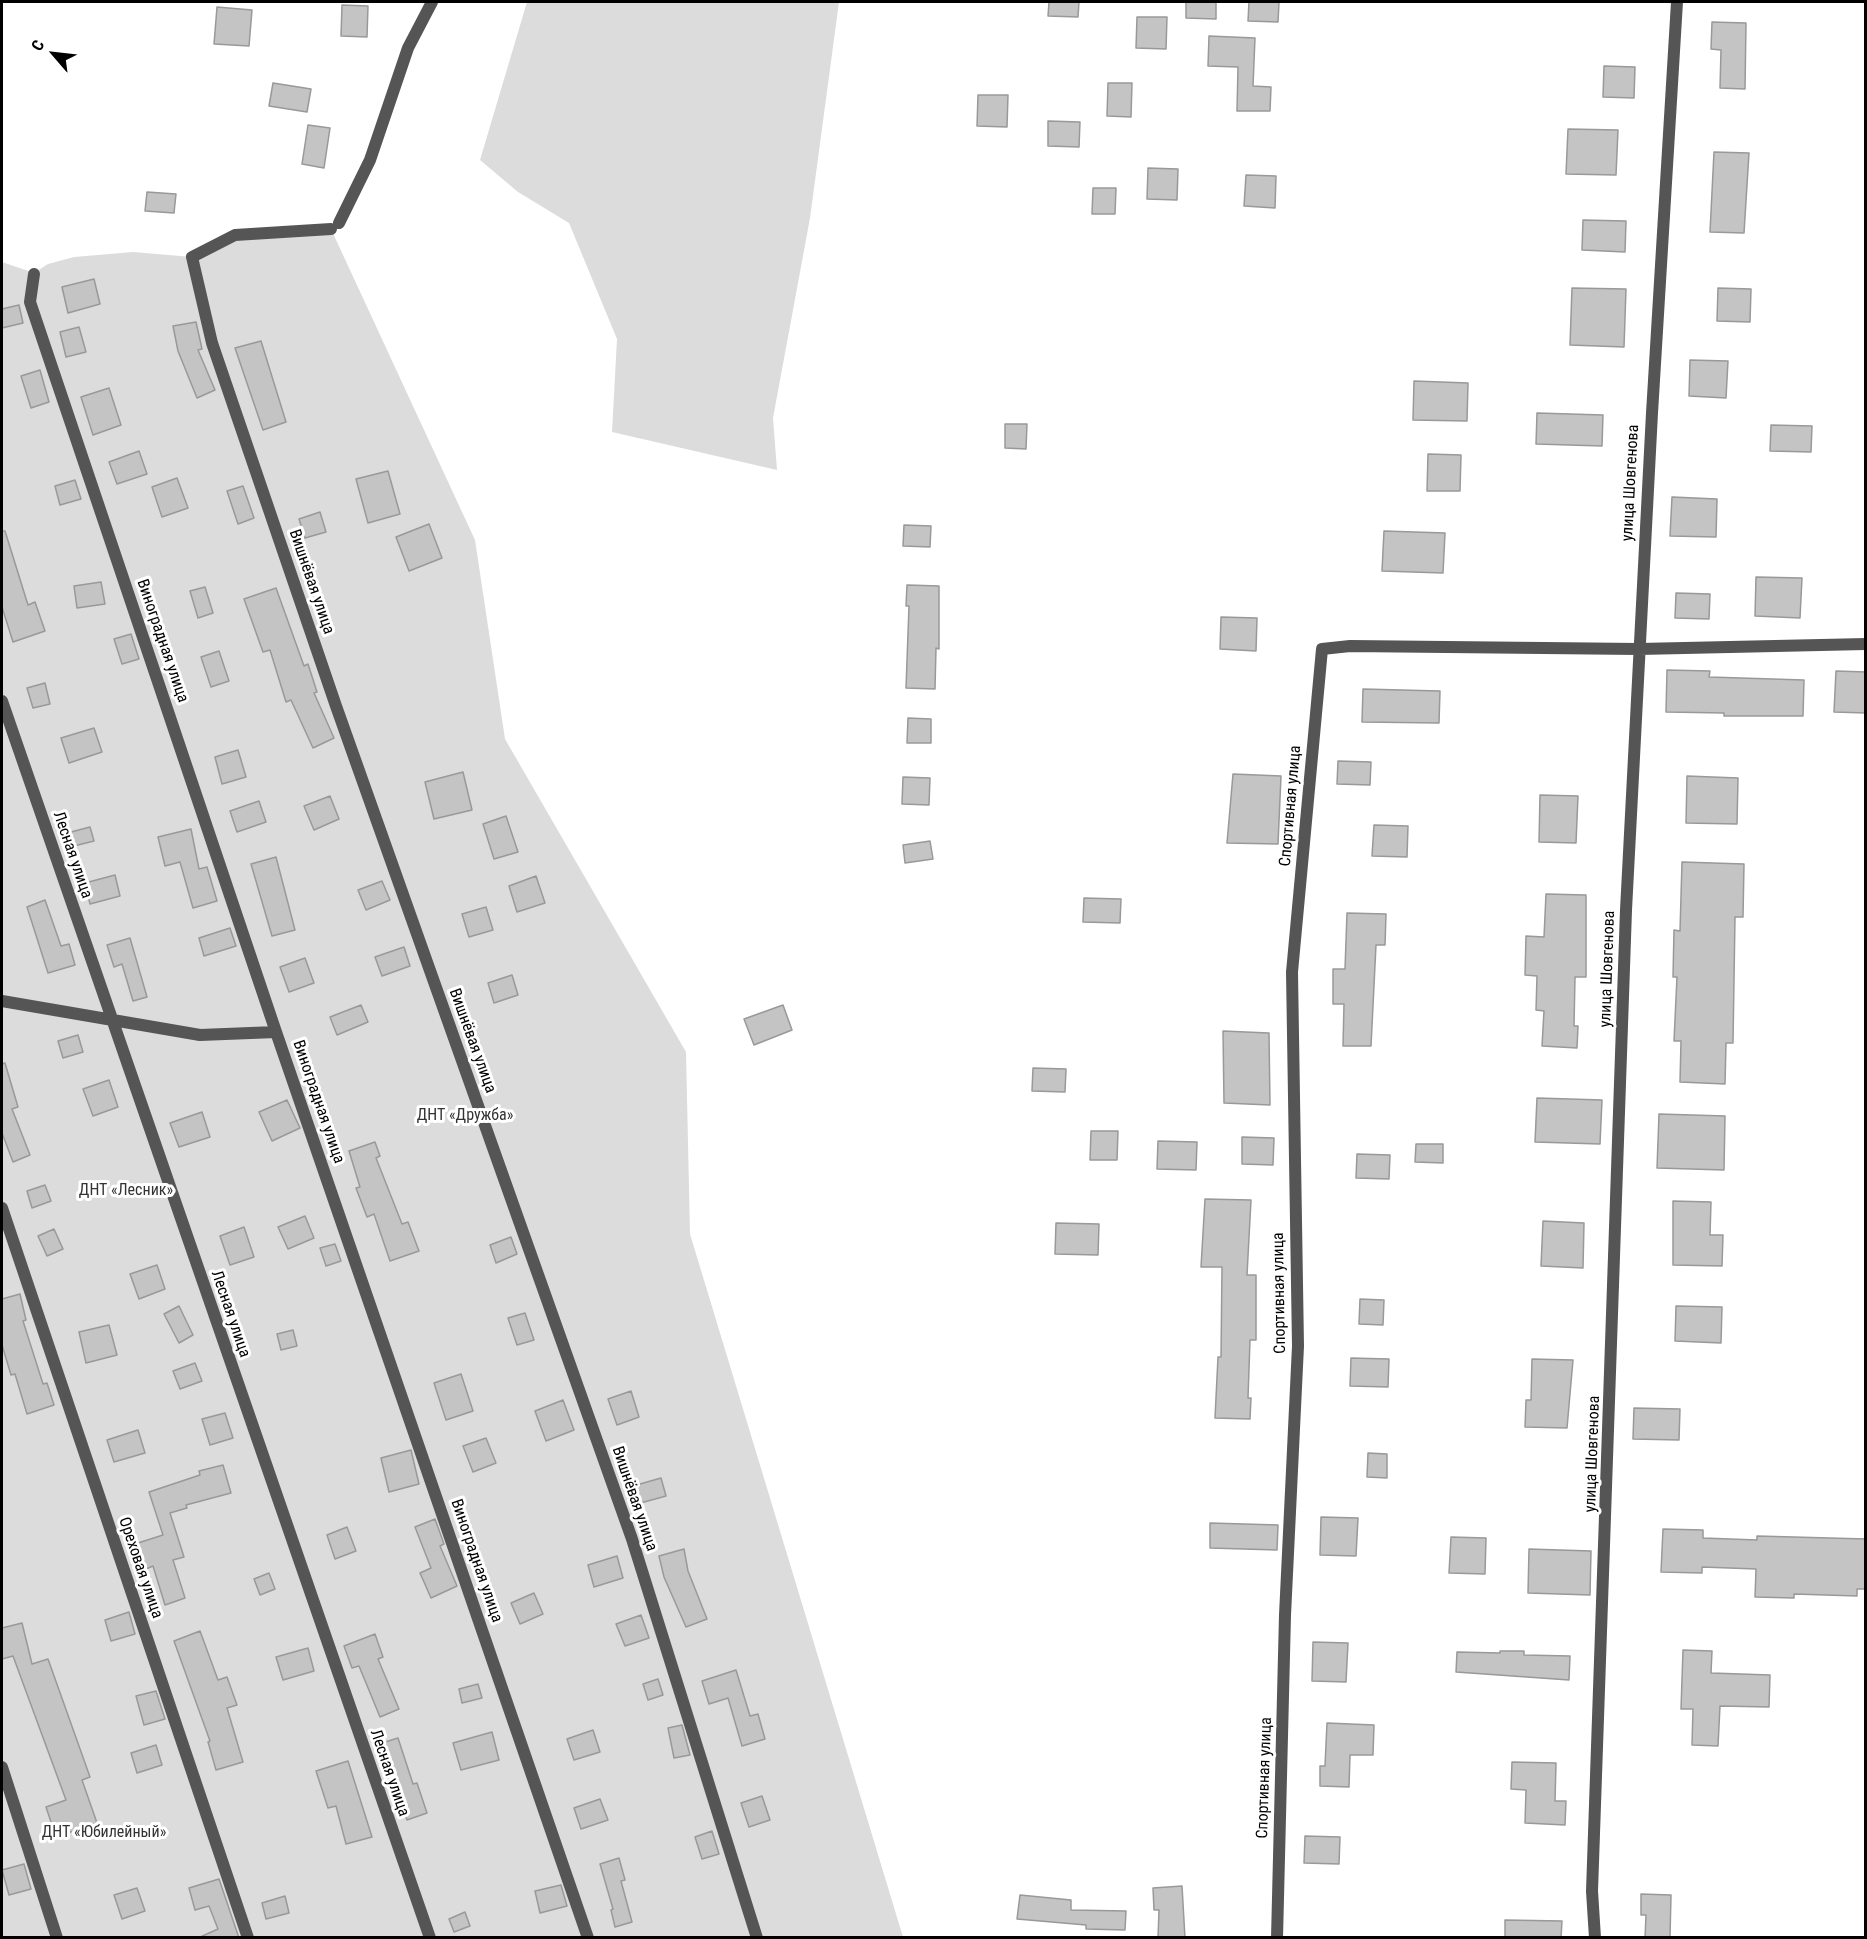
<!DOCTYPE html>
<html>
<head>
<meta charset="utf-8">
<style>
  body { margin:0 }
  #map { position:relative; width:1867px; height:1939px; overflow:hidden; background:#fff; font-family:"Roboto Condensed",sans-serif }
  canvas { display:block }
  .frame { position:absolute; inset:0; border:3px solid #000; pointer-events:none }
  .north { position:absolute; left:24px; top:24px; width:60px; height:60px; -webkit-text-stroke:4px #fff; paint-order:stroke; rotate:298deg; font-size:16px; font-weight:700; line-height:24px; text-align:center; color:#000 }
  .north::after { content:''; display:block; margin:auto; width:21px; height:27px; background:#000; clip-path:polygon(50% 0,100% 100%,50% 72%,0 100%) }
</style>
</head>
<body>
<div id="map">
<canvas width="1867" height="1939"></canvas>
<div class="frame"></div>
<div class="north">С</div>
</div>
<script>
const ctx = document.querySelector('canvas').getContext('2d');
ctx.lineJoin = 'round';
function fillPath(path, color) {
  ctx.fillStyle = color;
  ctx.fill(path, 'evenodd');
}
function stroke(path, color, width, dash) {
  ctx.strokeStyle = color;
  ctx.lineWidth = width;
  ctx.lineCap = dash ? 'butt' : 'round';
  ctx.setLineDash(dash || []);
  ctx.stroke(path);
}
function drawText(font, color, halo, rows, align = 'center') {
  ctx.font = font + ' "Roboto Condensed",sans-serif';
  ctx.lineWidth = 6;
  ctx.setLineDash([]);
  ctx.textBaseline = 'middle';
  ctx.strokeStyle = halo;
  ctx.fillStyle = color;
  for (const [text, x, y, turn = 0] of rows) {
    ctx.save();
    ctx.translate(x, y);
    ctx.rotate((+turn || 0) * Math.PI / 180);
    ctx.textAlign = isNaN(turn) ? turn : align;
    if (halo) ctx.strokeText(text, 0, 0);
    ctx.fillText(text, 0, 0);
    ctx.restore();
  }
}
const green = new Path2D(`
  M527 2H839L810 218 773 418 777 470 612 432 617 339 569 223 518 192 480 160Z
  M331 229 475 540 505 739 686 1052 690 1234 903 1937 2 1938V262L34 273 48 264 74 257 133 252 192 257 235 235Z`);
const building = new Path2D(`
  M1049 2H1079L1078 17 1048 16Z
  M1186 2H1216V19L1186 18Z
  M1249 2H1279L1278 22 1248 21Z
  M342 5 368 6 367 37 341 36Z
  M217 7 252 10 249 46 214 44Z
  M1137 17H1167L1166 49 1136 48Z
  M1712 22 1746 23 1745 89 1720 88 1721 50 1711 49Z
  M1209 36 1255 38 1253 86 1271 87 1270 111H1237L1238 67 1208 66Z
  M1604 66 1635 67 1634 98 1603 97Z
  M273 83 311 89 307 112 269 106Z
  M1108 83H1132L1131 117 1107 116Z
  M978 95H1008L1007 127 977 126Z
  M1048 121 1080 122 1079 147 1048 146Z
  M308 125 330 128 324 168 302 164Z
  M1568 129 1618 130 1616 175 1566 174Z
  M1714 152 1749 153 1744 233 1710 232Z
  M1148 168 1178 169 1177 200 1147 199Z
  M1246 175 1276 176 1275 208 1244 206Z
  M1093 188H1116L1115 214H1092Z
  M147 192 176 194 174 213 145 211Z
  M1583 220 1626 221 1625 252 1582 250Z
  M94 279 100 304 68 313 62 287Z
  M1572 288 1626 289 1624 347 1570 345Z
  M1718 288 1751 289 1750 322 1717 321Z
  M19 305 23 323 2 328V309Z
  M196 322 202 349 198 350 215 390 197 398 178 351 173 326Z
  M79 327 86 352 66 357 60 332Z
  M261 341 286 422 263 430 235 348Z
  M1690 360 1728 361 1726 398 1689 396Z
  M40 370 49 402 31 408 21 376Z
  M1414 381 1468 383 1467 421 1413 420Z
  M109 388 121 425 93 435 81 397Z
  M1537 413 1603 415 1602 446 1536 444Z
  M1005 424H1027L1026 449 1005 448Z
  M1771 425 1812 426 1811 452 1770 451Z
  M139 451 147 474 117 484 109 462Z
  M1428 454 1461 455 1460 491H1427Z
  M388 471 400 514 368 523 356 479Z
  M177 478 188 508 162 517 152 487Z
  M75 480 81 499 60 505 55 486Z
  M243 486 254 518 238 524 227 491Z
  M1672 497 1717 499 1716 537 1670 536Z
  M320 512 326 532 305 538 299 519Z
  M429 524 442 558 409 571 396 537Z
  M904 525 931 526 930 547 903 546Z
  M2 531H5L28 605 35 602 45 631 13 642 2 607Z
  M1384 531 1445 533 1443 573 1382 571Z
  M1756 577 1802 578 1800 618 1755 616Z
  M101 582 105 604 77 608 74 586Z
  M907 585 939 586V649L936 648 935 689 906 688 909 606H906Z
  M205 587 213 613 198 618 190 591Z
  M276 588 304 666 308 664 317 692 314 693 334 738 313 748 291 700 286 702 270 650 263 652 244 599Z
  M1676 593 1710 594 1709 619 1675 618Z
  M1221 617 1257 618 1256 651 1220 649Z
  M131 634 139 659 122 664 114 639Z
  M219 651 229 681 211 687 201 657Z
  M1667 670 1710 671 1709 677 1804 680 1803 716H1724V713L1666 712Z
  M1836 671 1866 672V713L1834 712Z
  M45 683 50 704 33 708 27 688Z
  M1363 689 1440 691 1439 723 1362 722Z
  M908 718 931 719V743H907Z
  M94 728 102 752 69 763 61 738Z
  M238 750 246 777 222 784 215 757Z
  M1338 761 1371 762 1370 785 1337 784Z
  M463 772 472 810 434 819 425 782Z
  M1233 774 1281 776 1278 844 1227 843Z
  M1687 776 1738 778 1737 824 1686 823Z
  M903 777 930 778 929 805 902 804Z
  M1540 795 1578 796 1576 843 1539 842Z
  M330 796 339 819 314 830 304 806Z
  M259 801 266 822 237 832 230 811Z
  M506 816 518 852 494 859 483 824Z
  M1374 825 1408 826 1407 857 1372 856Z
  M90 827 94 841 74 846 71 832Z
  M191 829 199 869 207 867 217 901 193 908 180 862 165 866 158 837Z
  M930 841 933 859 905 863 903 845Z
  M276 857 295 930 272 936 251 864Z
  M1682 862 1744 864 1743 917H1735L1733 1043H1726L1725 1084 1680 1082 1681 1041H1674L1677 977H1673L1674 930 1680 931Z
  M115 875 120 896 90 904 85 883Z
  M536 876 545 903 517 912 509 886Z
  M382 881 390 900 366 910 358 890Z
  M1546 894 1586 895V977H1575L1574 1026H1578L1577 1048 1542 1046 1544 1011 1536 1010 1537 976 1525 975 1526 936 1544 937Z
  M1084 898 1121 899 1120 923 1083 922Z
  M45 900 61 946 69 944 75 965 48 973 27 907Z
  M486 907 493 930 469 937 462 914Z
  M1347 913 1386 914 1385 945H1376L1371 1046H1343L1344 1004H1333V969H1345Z
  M230 928 236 946 204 956 199 938Z
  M130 938 147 997 133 1001 122 964 114 967 107 945Z
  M404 947 410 966 382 976 375 957Z
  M305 958 314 983 289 992 280 967Z
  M512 975 518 995 494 1003 488 983Z
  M361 1005 368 1022 337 1035 330 1017Z
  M783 1005 792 1030 754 1045 744 1019Z
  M1223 1031 1269 1033 1270 1105 1224 1103Z
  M78 1035 83 1052 63 1058 58 1041Z
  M5 1063 18 1107 12 1109 30 1155 13 1162 2 1133V1064Z
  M1033 1068 1066 1069 1065 1092 1032 1091Z
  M109 1080 118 1107 93 1116 83 1089Z
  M1537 1098 1602 1100 1600 1144 1535 1142Z
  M287 1100 300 1128 272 1141 259 1112Z
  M202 1112 210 1137 179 1147 170 1123Z
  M1659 1114 1725 1116 1724 1170 1657 1168Z
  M1091 1131H1118L1117 1160H1090Z
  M1242 1137 1274 1138 1273 1165 1242 1164Z
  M1158 1141 1197 1142 1196 1170 1157 1169Z
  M375 1142 380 1156 376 1158 402 1224 408 1222 419 1251 390 1261 374 1214 367 1217 356 1188 360 1187 349 1151Z
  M1416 1144H1443V1163L1415 1162Z
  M1357 1154 1390 1155 1389 1179 1356 1178Z
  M45 1185 51 1201 32 1208 27 1191Z
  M1205 1199 1251 1200 1247 1275H1256V1340H1250L1248 1398H1251L1250 1419 1215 1418 1218 1357H1221L1222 1267H1201Z
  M1673 1201 1711 1202 1710 1235H1723L1722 1266 1673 1265Z
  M305 1216 314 1238 288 1249 278 1227Z
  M1543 1221 1584 1223 1583 1268 1541 1266Z
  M1056 1223 1099 1224 1098 1255 1055 1254Z
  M244 1227 254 1257 230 1265 220 1236Z
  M54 1229 63 1249 47 1256 38 1236Z
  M511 1237 517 1254 496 1263 490 1245Z
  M335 1244 341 1261 326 1266 320 1248Z
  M157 1265 165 1289 139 1299 130 1274Z
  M20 1294 26 1320 23 1321 43 1384 47 1383 54 1405 27 1414 15 1374 11 1375 2 1345V1299Z
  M1360 1299 1384 1300 1383 1325 1359 1324Z
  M179 1306 193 1335 179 1343 164 1314Z
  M1676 1306 1722 1307 1721 1343 1675 1341Z
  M525 1313 534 1340 517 1345 508 1318Z
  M109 1325 117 1355 86 1363 79 1332Z
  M293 1330 297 1346 281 1350 277 1334Z
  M1351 1358 1389 1359 1388 1387 1350 1386Z
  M1532 1359 1573 1360 1567 1428 1525 1427 1526 1400H1531Z
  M195 1363 202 1381 180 1389 173 1371Z
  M461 1374 473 1411 446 1420 434 1383Z
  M631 1391 639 1417 617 1425 608 1399Z
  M563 1400 574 1430 546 1441 535 1411Z
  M1634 1408 1680 1409 1679 1440 1633 1439Z
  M225 1413 233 1438 210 1445 202 1419Z
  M138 1430 145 1453 114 1462 107 1440Z
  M486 1438 496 1463 473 1472 463 1446Z
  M411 1450 419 1484 389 1492 381 1458Z
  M1368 1453 1387 1454V1478L1367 1477Z
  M223 1465 231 1493 186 1505 187 1508 170 1513 184 1557 173 1560 185 1598 165 1605 153 1566 146 1569 138 1543 163 1535 149 1492 200 1475 199 1471Z
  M661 1478 666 1496 637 1504 633 1486Z
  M1321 1517 1358 1518 1356 1556 1320 1555Z
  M435 1519 444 1544 440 1546 457 1586 431 1598 420 1573 431 1568 415 1527Z
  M1210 1523 1278 1525 1277 1550 1210 1548Z
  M347 1527 356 1551 335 1559 327 1535Z
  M1663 1529 1703 1530V1538L1757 1540V1536L1866 1539V1589H1857V1596L1794 1594V1598L1755 1597 1756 1569 1702 1567V1573L1661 1572Z
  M1451 1537 1486 1538 1485 1574 1449 1573Z
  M684 1549 688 1571 707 1619 686 1627 664 1577 659 1556Z
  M1529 1549 1591 1551 1590 1595 1528 1593Z
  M617 1556 623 1578 594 1587 588 1565Z
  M269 1573 275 1589 260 1595 254 1579Z
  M534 1593 543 1614 520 1624 511 1603Z
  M129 1612 135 1634 111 1641 105 1620Z
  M641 1615 649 1638 625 1646 616 1624Z
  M22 1623 32 1664 48 1659 90 1777 82 1780 97 1823 56 1837 46 1807 66 1800 13 1656 2 1659V1628Z
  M200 1631 218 1680 227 1677 237 1705 227 1708 243 1762 216 1770 208 1742 210 1741 174 1641Z
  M375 1634 383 1657 378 1659 399 1709 380 1717 359 1666 352 1668 344 1646Z
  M1313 1642 1348 1643 1346 1682 1312 1681Z
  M308 1648 314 1671 283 1680 276 1657Z
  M1683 1650 1712 1651 1711 1673 1770 1675 1769 1707 1720 1706 1718 1746 1692 1745 1693 1709H1681Z
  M1500 1651H1524V1655L1570 1656 1569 1680 1456 1672 1457 1652 1500 1653Z
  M736 1670 750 1716 758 1714 765 1739 742 1746 728 1698 709 1704 702 1681Z
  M658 1679 663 1695 648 1700 643 1684Z
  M478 1684 482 1698 462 1703 459 1689Z
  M156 1691 165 1719 144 1725 136 1696Z
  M1327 1723 1374 1725 1373 1755H1350L1349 1787 1320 1786V1766H1325Z
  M682 1725 690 1755 674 1758 668 1728Z
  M593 1730 600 1752 574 1760 567 1739Z
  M492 1732 499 1760 461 1770 453 1743Z
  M398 1738 413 1784 417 1783 427 1813 407 1820 379 1744Z
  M156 1745 162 1765 137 1773 131 1753Z
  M348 1761 372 1837 346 1844 336 1806 328 1808 316 1771Z
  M1512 1762 1556 1763 1555 1801H1566L1565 1825 1525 1823 1526 1790 1511 1789Z
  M762 1796 770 1820 749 1827 741 1803Z
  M600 1799 608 1820 581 1829 574 1808Z
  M712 1831 719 1854 702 1859 695 1837Z
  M1305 1836 1340 1837 1339 1864 1304 1863Z
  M619 1858 625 1880 621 1881 632 1922 615 1927 611 1910 613 1909 600 1864Z
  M24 1864 31 1889 9 1895 2 1870Z
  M219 1879 239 1938H198L218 1929 209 1906 195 1910 189 1888Z
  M561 1885 567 1906 540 1913 535 1891Z
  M1182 1886 1185 1938H1158L1159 1910H1154L1153 1888Z
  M137 1888 145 1911 122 1919 114 1895Z
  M1641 1894 1671 1895 1670 1938H1645L1646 1915H1641Z
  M1020 1895 1071 1900V1910L1126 1911 1125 1930 1086 1929V1925L1017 1919Z
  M285 1896 289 1913 266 1919 262 1903Z
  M465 1912 470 1926 454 1932 449 1919Z
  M1505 1920 1562 1921 1561 1938H1505Z`);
const street = new Path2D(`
  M339 223 370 160 408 48 432 2
  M331 229 235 235 192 257 212 343 336 706 632 1539 757 1938
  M34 274 30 302 276 1032 588 1938
  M2 701 430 1938
  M2 1001 200 1035 276 1032
  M2 1208 248 1938
  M2 1767 57 1938
  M1277 1938 1285 1615 1298 1346 1292 972 1322 649 1350 646 1639 649 1866 644
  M1595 1938 1592 1891 1626 910 1652 413 1677 2`);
const streetNames = [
  ["улица Шовгенова",1631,483,-87],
  ["Вишнёвая улица",311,582,71],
  ["Виноградная улица",162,641,71],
  ["Спортивная улица",1291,806,-85],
  ["Лесная улица",72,855,71],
  ["улица Шовгенова",1608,969,-88],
  ["Вишнёвая улица",472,1041,70],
  ["Виноградная улица",318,1102,71],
  ["Спортивная улица",1280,1293,-91],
  ["Лесная улица",230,1314,71],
  ["улица Шовгенова",1593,1454,-88],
  ["Вишнёвая улица",634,1499,71],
  ["Виноградная улица",476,1561,71],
  ["Ореховая улица",140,1568,71],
  ["Лесная улица",389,1773,71],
  ["Спортивная улица",1265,1778,-88]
];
const parkNames = [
  ["ДНТ «Дружба»",465,1116],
  ["ДНТ «Лесник»",126,1191],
  ["ДНТ «Юбилейный»",104,1833]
];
fillPath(green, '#dcdcdc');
fillPath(building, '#c4c4c4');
stroke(building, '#999', 1.5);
stroke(street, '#555', 12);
drawText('16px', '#000', '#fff', streetNames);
drawText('16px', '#333', '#fff', parkNames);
</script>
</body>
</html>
